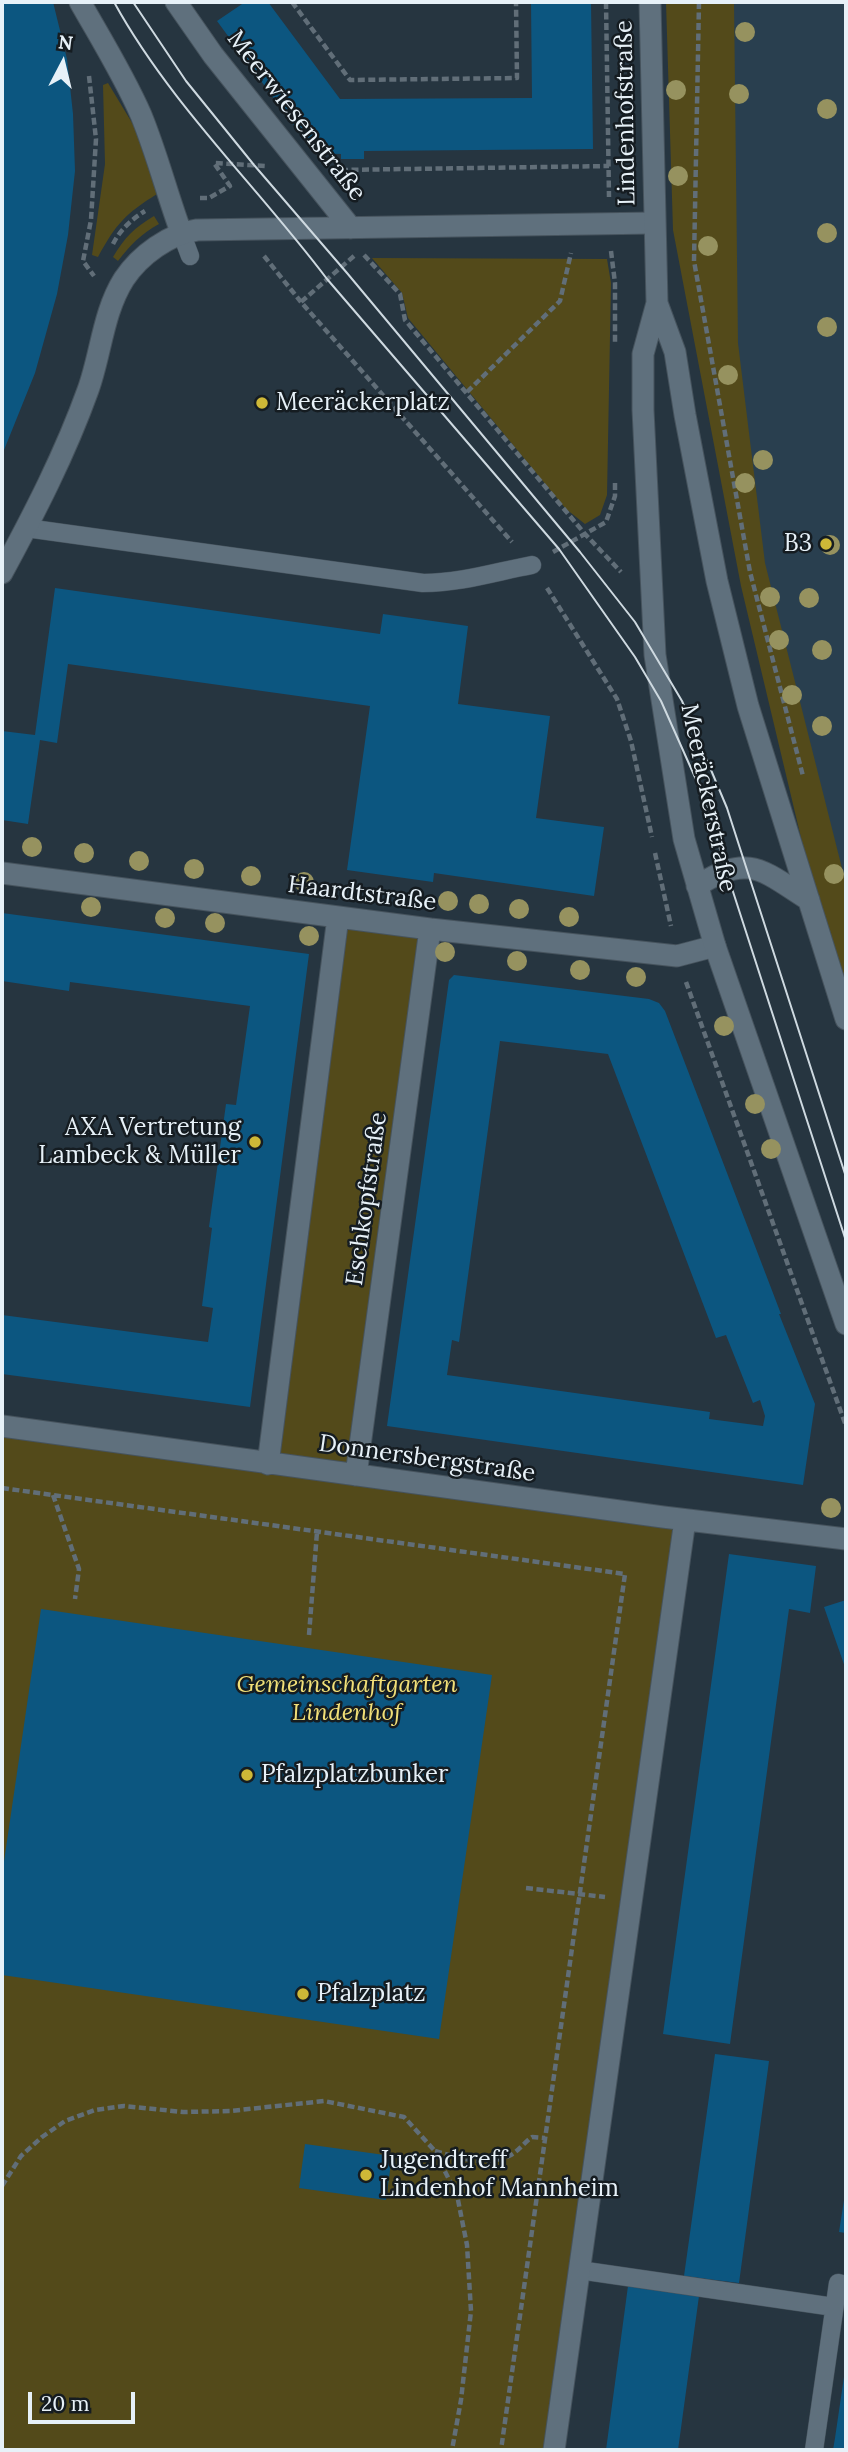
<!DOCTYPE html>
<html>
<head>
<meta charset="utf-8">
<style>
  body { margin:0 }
  #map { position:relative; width:848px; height:2452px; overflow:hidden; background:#263540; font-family:Lora,serif }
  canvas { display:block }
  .frame { position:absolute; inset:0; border:4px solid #e7f1f8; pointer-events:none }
  .north { position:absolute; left:28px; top:28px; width:70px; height:70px; -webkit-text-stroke:5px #151c21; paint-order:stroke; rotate:7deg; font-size:19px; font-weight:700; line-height:28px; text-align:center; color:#e7f1f8 }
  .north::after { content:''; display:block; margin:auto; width:24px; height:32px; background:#e7f1f8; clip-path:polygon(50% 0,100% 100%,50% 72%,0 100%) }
  .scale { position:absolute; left:28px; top:2392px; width:107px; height:32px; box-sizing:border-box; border:4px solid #e7f1f8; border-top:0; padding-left:9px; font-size:21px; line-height:24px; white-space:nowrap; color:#e7f1f8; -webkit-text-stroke:5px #151c21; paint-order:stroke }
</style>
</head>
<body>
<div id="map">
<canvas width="848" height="2452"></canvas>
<div class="frame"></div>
<div class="north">N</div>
<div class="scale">20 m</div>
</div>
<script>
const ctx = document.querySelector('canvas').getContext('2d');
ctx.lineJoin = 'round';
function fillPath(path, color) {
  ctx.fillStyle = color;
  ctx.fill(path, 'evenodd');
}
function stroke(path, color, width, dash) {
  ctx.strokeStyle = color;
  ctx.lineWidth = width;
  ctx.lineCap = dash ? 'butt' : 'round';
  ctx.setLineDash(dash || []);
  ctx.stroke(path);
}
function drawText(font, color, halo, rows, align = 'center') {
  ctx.font = font + ' Lora,serif';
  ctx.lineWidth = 5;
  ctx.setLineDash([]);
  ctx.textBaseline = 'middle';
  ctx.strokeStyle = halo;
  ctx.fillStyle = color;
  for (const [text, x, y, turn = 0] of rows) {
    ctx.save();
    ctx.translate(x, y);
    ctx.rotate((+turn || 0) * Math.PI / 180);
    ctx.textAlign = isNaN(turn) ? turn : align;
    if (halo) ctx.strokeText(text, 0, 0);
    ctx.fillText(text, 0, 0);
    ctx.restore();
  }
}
const built = new Path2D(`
  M726 2H846V886L763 565 731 342Z`);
const green = new Path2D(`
  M666 2H734L738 343 765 563 846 884V991L808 867 741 586 673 230Z
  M108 83 137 131 157 194C125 214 116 224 98 257L92 255 105 164 103 85Z
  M154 216 159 224C141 234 130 245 118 261L113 257C124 238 135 227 154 216Z
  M372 258 607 259 611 283 607 495 600 515 585 524 566 509 408 318 402 293Z
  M338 917 430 929 356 1475 674 1525 544 2450H2V1426L268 1463Z`);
const building = new Path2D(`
  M2 2H53L67 59 73 114 75 171 68 235 57 294 35 373 2 455Z
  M245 2H268L340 99 532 98 531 2H591L593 149 364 151V159H341V154L314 153 217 21Z
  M55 588 380 634 383 614 468 626 458 704 550 716 536 818 604 827 594 896 434 873 433 882 347 870 370 706 68 664 57 743 40 740 28 824 2 820V731L35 735Z
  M2 913 309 954 250 1407 2 1374V1315L208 1342 213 1308 202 1306 212 1228 209 1227 226 1104 236 1105 250 1006 70 982 69 991 2 981Z
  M454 975 649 999 659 1003 665 1011 781 1314H779L815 1404 803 1485 387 1426 449 980ZM500 1041 608 1054 716 1338 726 1335 753 1403 760 1400 765 1416 763 1426 709 1419 710 1412 447 1375 452 1340 459 1342Z
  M729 1554 816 1566 810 1613 789 1609 730 2044 663 2034Z
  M846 1600V1670L824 1607Z
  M41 1609 492 1675 439 2039 2 1975V1875Z
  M715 2054 769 2061 739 2283 684 2276Z
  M305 2144 392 2156 386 2200 299 2188Z
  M845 2194H846V2233L839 2232Z
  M628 2286 699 2296 678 2450H606Z
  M845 2370 846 2450H833L835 2438Z`);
const path = new Path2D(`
  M292 2 350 80 517 78 516 2
  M606 2 609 197
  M699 2 694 261 750 572 803 776
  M89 76 96 139 91 220 83 261 94 276
  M341 170 609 166
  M200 198H209L230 186 214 163 266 166
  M113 244C120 230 132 219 145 211
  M611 251 615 283V344
  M364 255 400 294 405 320 585 534 621 572
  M264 256 301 302
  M354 256 301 302 512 542
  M467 392 560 301 571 253
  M553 552 606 522 615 496V482
  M547 588 617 699 631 741 652 837
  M655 853 671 926
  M686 982 846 1426
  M2 1488 625 1574 501 2450
  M53 1495 79 1569 75 1599
  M309 1635 317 1532
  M526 1888 605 1897
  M435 2151C459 2158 487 2167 511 2155 518 2151 525 2142 532 2137L545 2138
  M2 2186 21 2156 42 2137 65 2121 95 2110 124 2106 183 2112 230 2111 324 2101 404 2117 434 2150 457 2195 467 2245 471 2311 461 2400 452 2450`);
const lane = new Path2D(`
  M181 232 190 256
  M26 528 423 583C461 583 495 572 532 565
  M579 2270 834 2307
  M814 2450 838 2283 846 2285`);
const street = new Path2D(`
  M80 2C101 39 124 76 141 115 157 154 167 194 181 232
  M176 2 213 55 351 228
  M2 573C34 514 65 454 88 390 101 354 103 312 124 279 140 255 169 234 197 230L654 223
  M2 873 430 929 677 956 715 946
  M2 1426 663 1517 846 1539
  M268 1464 338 917
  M356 1475 430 929
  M554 2450 685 1520`);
const secondary = new Path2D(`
  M650 2 657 303 643 354V410L655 655 684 839 715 946 846 1324
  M657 303 675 352 685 415 717 581 748 706 846 1019
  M697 886C749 852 763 871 809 900`);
const tram = new Path2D(`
  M114 2C170 104 257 186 327 279L559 549 635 657 661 701 707 804 726 870 846 1241
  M133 2 186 81 254 165 347 273 580 552 635 622 682 701 727 808 846 1177`);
const trees = [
  [745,32],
  [676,90],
  [739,94],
  [827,109],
  [678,176],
  [827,233],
  [708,246],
  [827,327],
  [728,375],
  [763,460],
  [745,483],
  [830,545],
  [770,597],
  [809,598],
  [779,640],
  [822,650],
  [792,695],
  [822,726],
  [32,847],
  [84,853],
  [139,861],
  [194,869],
  [834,874],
  [251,876],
  [304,882],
  [448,901],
  [479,904],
  [91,907],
  [519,909],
  [569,917],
  [165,918],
  [215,923],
  [309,936],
  [445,952],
  [517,961],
  [580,970],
  [636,977],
  [724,1026],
  [755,1104],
  [771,1149],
  [831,1508]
];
const markers = [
  [262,403,7,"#ceb837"],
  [826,544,7,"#ceb837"],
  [255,1142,7,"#ceb837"],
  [247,1775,7,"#ceb837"],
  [303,1994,7,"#ceb837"],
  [366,2175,7,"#ceb837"]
];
const streetNames = [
  ["Lindenhofstraße",626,113,-91],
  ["Meerwiesenstraße",296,116,52],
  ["Meeräckerstraße",708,798,78],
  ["Haardtstraße",362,894,7],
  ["Eschkopfstraße",367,1199,-82],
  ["Donnersbergstraße",427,1459,8]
];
const poiNames = [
  ["Meeräckerplatz",276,403],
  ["B3",812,544,"right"],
  ["AXA Vertretung",241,1128,"right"],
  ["Lambeck & Müller",241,1156,"right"],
  ["Pfalzplatzbunker",261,1775],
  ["Pfalzplatz",317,1994],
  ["Jugendtreff",380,2161],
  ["Lindenhof Mannheim",380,2189]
];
const parkNames = [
  ["Gemeinschaftgarten",347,1685],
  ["Lindenhof",347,1713]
];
fillPath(built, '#293f4f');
fillPath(green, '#534a1a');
fillPath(building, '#0c5680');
stroke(lane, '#46535d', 19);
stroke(street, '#46535d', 23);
stroke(secondary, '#46535d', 23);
stroke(path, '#616e78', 4.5, [7, 3.5]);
stroke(lane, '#5f707d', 18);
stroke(street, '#5f707d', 21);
stroke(secondary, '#5f707d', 21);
stroke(tram, '#ced9e0', 2);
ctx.fillStyle = '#96925f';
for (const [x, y] of trees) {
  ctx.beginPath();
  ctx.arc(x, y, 10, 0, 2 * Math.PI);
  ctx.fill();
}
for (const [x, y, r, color] of markers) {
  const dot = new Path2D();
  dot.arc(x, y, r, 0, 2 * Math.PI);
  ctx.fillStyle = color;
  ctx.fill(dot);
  stroke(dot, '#151c21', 2.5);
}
drawText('24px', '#e7f1f8', '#151c21', streetNames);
drawText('24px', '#e7f1f8', '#151c21', poiNames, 'left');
drawText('italic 24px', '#f1df78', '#151c21', parkNames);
</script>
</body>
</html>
